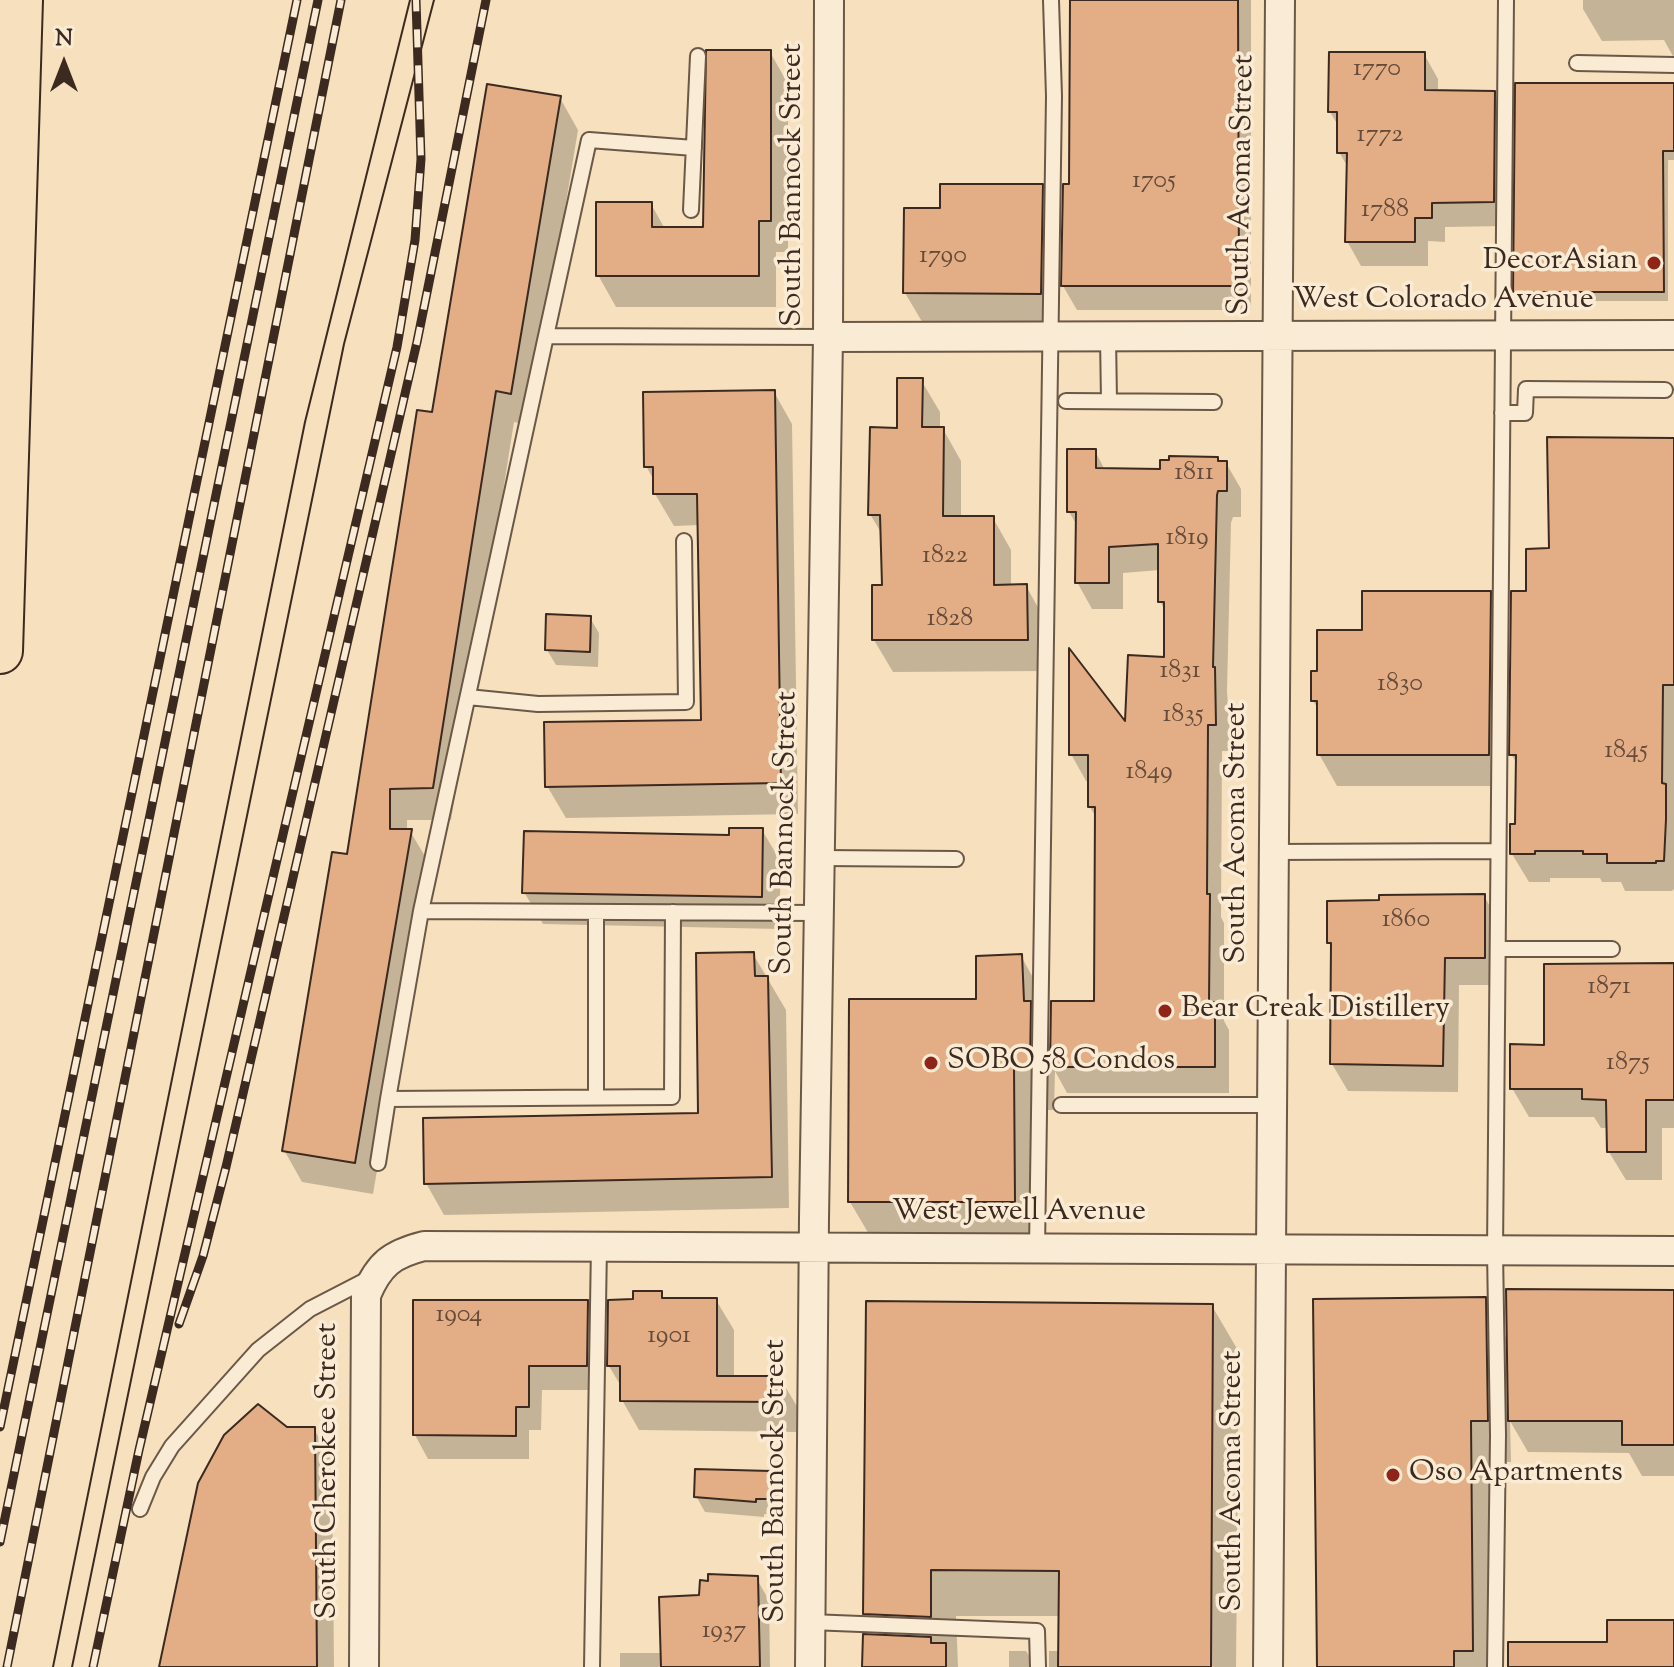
<!DOCTYPE html>
<html>
<head>
<meta charset="utf-8">
<style>
  body { margin:0 }
  #map { position:relative; width:1674px; height:1667px; overflow:hidden; background:#f7e0bd; font-family:"Sorts Mill Goudy",serif }
  canvas { display:block }
  .north { position:absolute; left:24px; top:24px; width:80px; height:80px; -webkit-text-stroke:6px #faebd4; paint-order:stroke; rotate:0deg; font-size:22px; font-weight:700; line-height:32px; text-align:center; color:#3c2a20 }
  .north::after { content:''; display:block; margin:auto; width:28px; height:36px; background:#3c2a20; clip-path:polygon(50% 0,100% 100%,50% 72%,0 100%) }
</style>
</head>
<body>
<div id="map">
<canvas width="1674" height="1667"></canvas>
<div class="north">N</div>
</div>
<script>
const ctx = document.querySelector('canvas').getContext('2d');
ctx.lineJoin = 'round';
function fillPath(path, color) {
  ctx.fillStyle = color;
  ctx.fill(path, 'evenodd');
}
function stroke(path, color, width, dash) {
  ctx.strokeStyle = color;
  ctx.lineWidth = width;
  ctx.lineCap = dash ? 'butt' : 'round';
  ctx.setLineDash(dash || []);
  ctx.stroke(path);
}
function drawText(font, color, halo, rows, align = 'center') {
  ctx.font = font + ' "Sorts Mill Goudy",serif';
  ctx.lineWidth = 7;
  ctx.setLineDash([]);
  ctx.textBaseline = 'middle';
  ctx.strokeStyle = halo;
  ctx.fillStyle = color;
  for (const [text, x, y, turn = 0] of rows) {
    ctx.save();
    ctx.translate(x, y);
    ctx.rotate((+turn || 0) * Math.PI / 180);
    ctx.textAlign = isNaN(turn) ? turn : align;
    if (halo) ctx.strokeText(text, 0, 0);
    ctx.fillText(text, 0, 0);
    ctx.restore();
  }
}
const shadow = new Path2D(`
  M1072 0H1251V310H1077L1063 286 1071 186Z
  M1583 0H1674V58L1664 40 1602 41 1583 9Z
  M770 52 788 84V252H776V307H616L598 275 651 204 665 229H705Z
  M1424 54 1438 79V92L1494 93 1508 117 1507 226 1445 227V242L1428 241V266H1361L1347 241 1349 169 1339 152V127L1330 112Z
  M1674 85V160H1668V301H1521L1515 291Z
  M560 98 578 130 529 425 514 422 451 820H407V831H410L429 863 373 1194 302 1182 284 1150 349 856 434 414Z
  M1042 186 1060 218 1058 325H924L905 293 942 210Z
  M921 380 940 412V429H943L961 461V518H993L1011 550V587L1026 586 1044 618 1045 671 893 672 874 640 884 587 883 536 870 514 899 430Z
  M774 392 792 424 798 814 566 818 547 786 703 722 700 525 674 526 655 494V482L646 466Z
  M1674 440V889L1672 891H1625L1621 882H1602L1600 878H1550V882H1529L1512 854 1517 826 1518 765 1511 754 1528 593 1551 550Z
  M1095 451 1105 470 1162 471 1217 458 1220 463H1226L1241 489V517H1233L1231 523 1227 691 1231 751H1222L1221 917 1224 923V1021L1229 1030V1093H1067L1055 1071 1054 1110H1038L1039 1246H876L850 1202 978 1001 1021 956 1046 1001 1049 1044H1052L1096 1003 1097 819 1090 807V781H1086L1071 754 1127 726 1166 659V613L1160 601V570L1123 573V609H1092L1077 582 1078 527 1069 512Z
  M1490 593 1508 625 1507 786H1337L1319 754V710L1313 701 1319 673 1364 632Z
  M590 618 599 633 598 667 556 665 547 650Z
  M762 830 781 862 779 929 543 924 524 892Z
  M1484 896 1500 924V985H1459L1458 1092 1348 1091 1332 1064 1333 950 1329 943Z
  M753 954 786 1010 789 1208 444 1215 426 1183 700 1115Z
  M1674 965V1128H1662V1180H1626L1609 1152V1128H1601L1594 1117H1529L1512 1088 1546 1047Z
  M1674 1292V1476H1642L1629 1453 1528 1452 1510 1421 1511 1462H1494L1496 1667H1319L1485 1299 1508 1341Z
  M661 1293 665 1300H716L734 1330V1378H780L798 1408 797 1432 639 1430 622 1400V1388L609 1366 635 1301Z
  M587 1302 601 1326 600 1390H542L541 1430H529V1459H428L415 1435Z
  M1212 1306 1239 1352 1236 1667H1049V1651H1060L1061 1616H956L958 1667H865L879 1637 865 1614Z
  M287 1429H314L332 1461 334 1667H161Z
  M770 1473 779 1489 778 1515 764 1514V1517L705 1512 696 1496Z
  M756 1578 769 1600 770 1667H620V1653H663L701 1597Z
  M1009 1651H1026L1036 1667H1009Z`);
const building = new Path2D(`
  M1070 0H1238L1239 286H1061L1063 184H1069Z
  M706 50H771V221H759V276H596V202H652V227H703Z
  M1329 52H1425V90L1495 91 1494 202 1432 203V218H1415V242H1345L1347 153H1337V112H1328Z
  M1515 83H1674V151H1663L1664 292H1513Z
  M487 84 561 96 511 394 496 391 433 788 390 789V829H412L355 1163 282 1151 332 852 347 854 417 410 432 412Z
  M940 184H1043L1041 294 903 293 904 208H940Z
  M897 378H923L922 427H944L943 516H994V585L1027 584 1028 640H872V585H882L880 515H868L870 427 897 428Z
  M775 390 781 783 545 787 544 722 701 720 697 494H653V467H644L643 392Z
  M1547 437 1674 438V685H1663L1662 783 1666 784V819L1664 861H1656V863H1607V854H1583V851H1535V854H1510V824H1515L1516 755H1509L1511 591H1526V549L1549 548Z
  M1067 449H1096V468L1160 469V460H1169V456L1218 457V461H1227V491H1218L1217 495 1213 667H1215L1216 725H1208L1207 894H1210L1209 1002H1215V1067H1050L1051 1001H1094L1095 807H1088V755H1069V648L1125 721 1128 655 1164 657V602H1158V544L1109 547V583H1075L1076 512H1067Z
  M1362 591H1491L1489 755H1317V701H1311V671H1317V630H1362Z
  M546 614 591 616 590 652 545 650Z
  M729 828H763L762 897 522 893 524 831 729 835Z
  M1485 894V958H1445L1443 1066 1330 1064 1331 943H1327V901L1379 900V895Z
  M754 952 755 976H768L772 1177 424 1184 423 1118 698 1113 696 953Z
  M1022 954 1024 1001H1031L1030 1067 1014 1066 1015 1202H848L849 999H976V956Z
  M1674 963V1100H1646V1152H1607L1606 1100 1582 1099V1089H1510V1044L1544 1045V964Z
  M1506 1289 1674 1290V1445H1622V1421H1508Z
  M633 1291H662V1298H717V1376H782L780 1402 620 1401V1366H607L608 1300 633 1299Z
  M1486 1297 1488 1421H1471L1473 1651H1454V1667H1317L1313 1299Z
  M413 1300H588L587 1366H529V1407H516V1436L413 1435Z
  M866 1301 1213 1304 1211 1667H1058L1059 1571 931 1570V1617L863 1614Z
  M258 1404 287 1427H315L317 1667H159L198 1483 224 1435Z
  M695 1469 771 1471 770 1499H756V1502L694 1497Z
  M708 1574 758 1576 760 1667H661L659 1597 699 1595 700 1580 708 1581Z
  M1607 1620H1674V1667H1508V1642H1607Z
  M863 1634 931 1637V1643H946V1667H862Z`);
const lane = new Path2D(`
  M1577 63 1674 65
  M691 210 698 56
  M546 336 589 140 694 148
  M1108 337 1109 401
  M1066 401 1214 402
  M1502 413H1525L1526 389 1665 390
  M468 697 538 704 686 702 684 541
  M1273 852 1498 851
  M820 858 956 859
  M421 911 388 1099 672 1097 673 912
  M596 913V1097
  M820 913 421 911 546 336 828 337
  M1498 949H1612
  M1061 1105H1271
  M378 1163 388 1099
  M1037 1249 1054 96 1051 0
  M140 1509 153 1477 172 1446 258 1350 310 1309 370 1278
  M810 1622 1037 1631 1038 1667
  M592 1667 599 1246
  M1495 1667 1498 1435 1495 1251 1506 0`);
const street = new Path2D(`
  M828 337 1674 335
  M364 1667 366 1295C379 1264 392 1254 424 1246L1674 1251
  M810 1667 814 1218 828 337 829 0
  M1268 1667 1280 0`);
const highway = new Path2D(`
  M0 651 20 0`);
const tram = new Path2D(`
  M53 1667 305 422 410 0
  M72 1667 344 344 434 0`);
const rail = new Path2D(`
  M179 1324 203 1256 226 1167 417 342 486 0
  M0 1427 297 0
  M0 1542 318 0
  M7 1667 341 0
  M93 1667 139 1450 397 347 415 240 421 159 416 0`);
const markers = [
  [1654,263,8,"#8f2418"],
  [1165,1011,8,"#8f2418"],
  [931,1063,8,"#8f2418"],
  [1393,1475,8,"#8f2418"]
];
const numberNames = [
  ["1770",1377,71],
  ["1772",1380,137],
  ["1705",1154,183],
  ["1788",1385,212],
  ["1790",943,258],
  ["1811",1194,475],
  ["1819",1187,540],
  ["1822",945,558],
  ["1828",950,621],
  ["1831",1180,673],
  ["1830",1400,686],
  ["1835",1183,717],
  ["1845",1626,753],
  ["1849",1149,774],
  ["1860",1406,922],
  ["1871",1609,989],
  ["1875",1628,1065],
  ["1904",459,1317],
  ["1901",669,1338],
  ["1937",724,1633]
];
const streetNames = [
  ["South Bannock Street",795,185,-90],
  ["South Acoma Street",1244,185,-89],
  ["West Colorado Avenue",1443,302],
  ["South Bannock Street",787,833,-89],
  ["South Acoma Street",1239,833,-90],
  ["West Jewell Avenue",1019,1214],
  ["South Cherokee Street",330,1471,-90],
  ["South Bannock Street",778,1481,-90],
  ["South Acoma Street",1235,1481,-90]
];
const poiNames = [
  ["DecorAsian",1638,263,"right"],
  ["Bear Creak Distillery",1181,1011],
  ["SOBO 58 Condos",947,1063],
  ["Oso Apartments",1409,1475]
];
fillPath(shadow, '#0003');
fillPath(building, '#e3ae86');
stroke(building, '#3c2a20', 2);
stroke(lane, '#6b5847', 18);
stroke(street, '#6b5847', 32);
stroke(highway, '#3c2a20', 48);
stroke(lane, '#faebd4', 14);
stroke(street, '#faebd4', 28);
stroke(highway, '#f7e0bd', 44);
stroke(tram, '#3c2a20', 2);
stroke(rail, '#3c2a20', 9);
stroke(rail, '#faebd4', 6, [18]);
for (const [x, y, r, color] of markers) {
  const dot = new Path2D();
  dot.arc(x, y, r, 0, 2 * Math.PI);
  ctx.fillStyle = color;
  ctx.fill(dot);
  stroke(dot, '#faebd4', 3);
}
drawText('26px', '#664b3a', null, numberNames);
drawText('30px', '#3c2a20', '#faebd4', streetNames);
drawText('30px', '#3c2a20', '#faebd4', poiNames, 'left');
</script>
</body>
</html>
